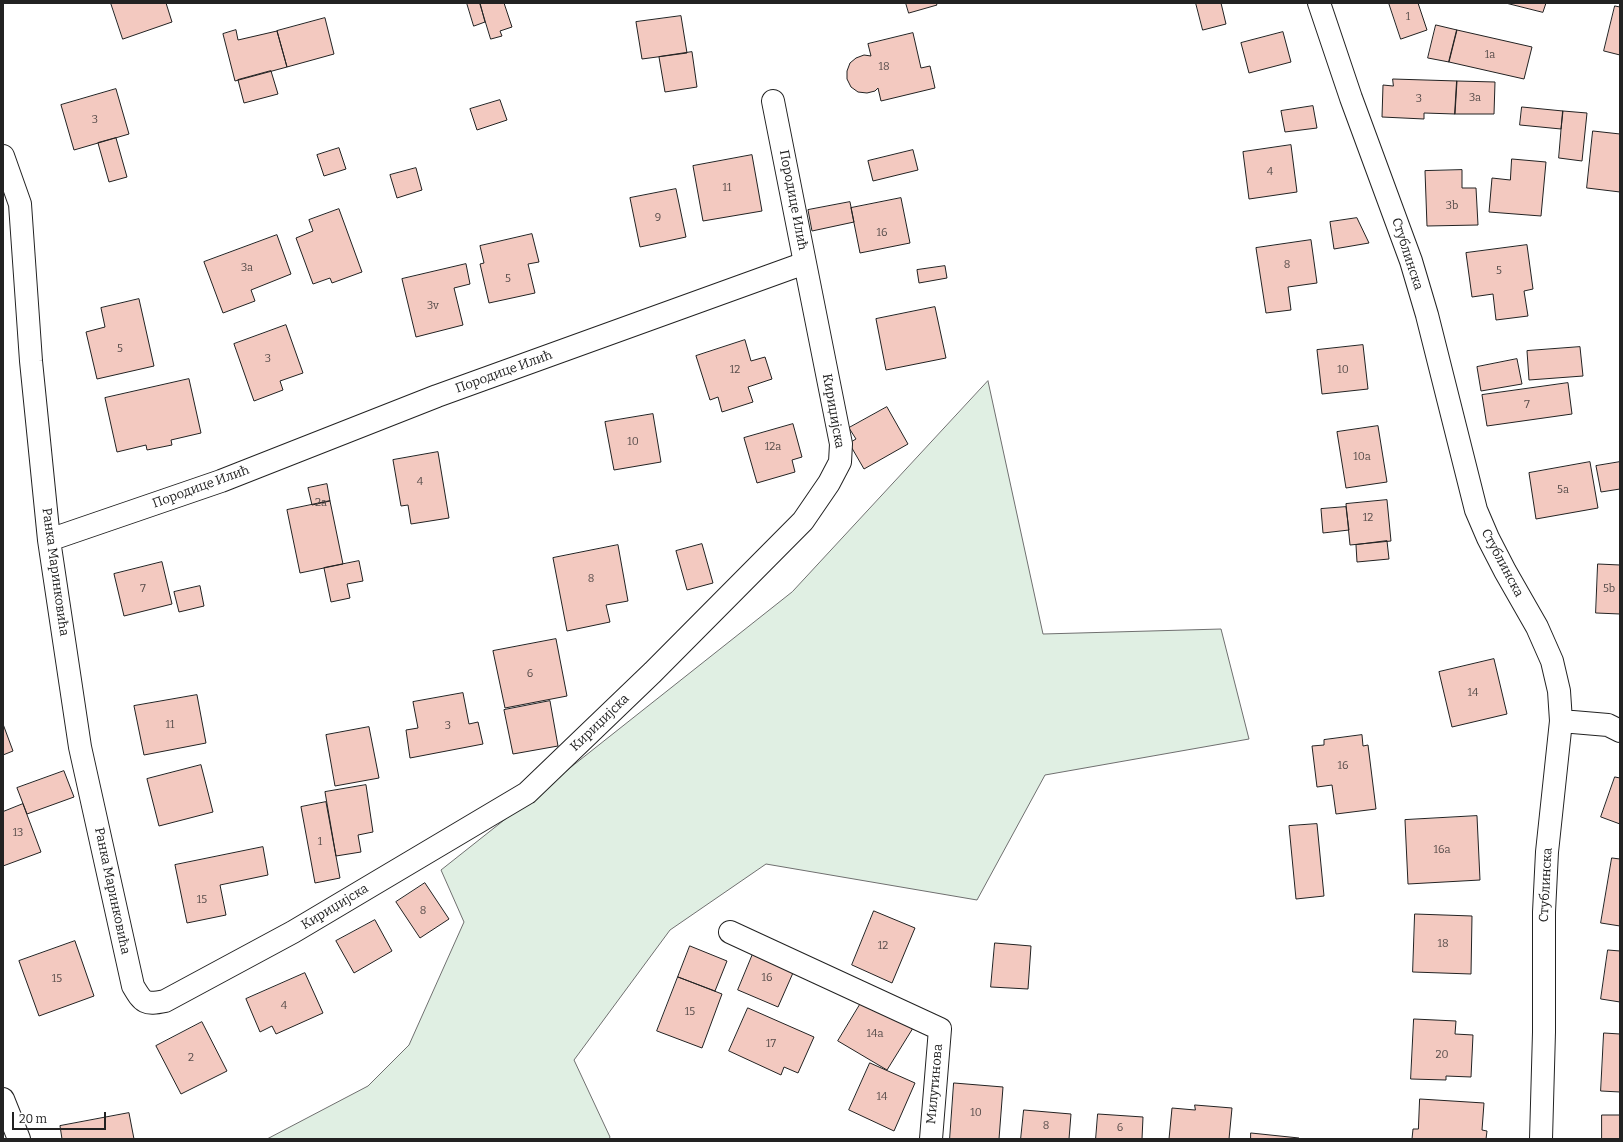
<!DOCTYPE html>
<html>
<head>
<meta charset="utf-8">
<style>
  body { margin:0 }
  #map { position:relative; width:1623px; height:1142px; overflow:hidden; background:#fff; font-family:Bitter,serif }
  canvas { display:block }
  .frame { position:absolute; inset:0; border:4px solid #222; pointer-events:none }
  .scale { position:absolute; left:12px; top:1112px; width:94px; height:18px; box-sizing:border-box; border:2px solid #222; border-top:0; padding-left:5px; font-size:12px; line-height:14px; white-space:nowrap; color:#222; -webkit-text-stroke:3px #fff; paint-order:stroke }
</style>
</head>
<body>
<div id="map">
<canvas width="1623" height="1142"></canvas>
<div class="frame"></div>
<div class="scale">20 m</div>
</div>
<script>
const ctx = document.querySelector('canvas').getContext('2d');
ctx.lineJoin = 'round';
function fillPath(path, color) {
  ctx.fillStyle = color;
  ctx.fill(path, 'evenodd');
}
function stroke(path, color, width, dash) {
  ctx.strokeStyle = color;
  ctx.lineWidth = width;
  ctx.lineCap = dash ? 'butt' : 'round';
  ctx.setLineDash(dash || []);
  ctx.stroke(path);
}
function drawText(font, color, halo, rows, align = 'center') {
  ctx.font = font + ' Bitter,serif';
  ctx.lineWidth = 3;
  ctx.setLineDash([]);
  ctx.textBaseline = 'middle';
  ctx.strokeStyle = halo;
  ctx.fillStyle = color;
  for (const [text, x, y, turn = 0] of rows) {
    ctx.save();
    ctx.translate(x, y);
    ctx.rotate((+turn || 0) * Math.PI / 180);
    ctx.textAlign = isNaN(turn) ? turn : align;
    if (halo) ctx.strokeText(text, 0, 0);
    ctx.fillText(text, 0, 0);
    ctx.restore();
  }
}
const green = new Path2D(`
  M988 381 1043 634 1221 629 1249 739 1045 775 977 900 766 864 670 930 574 1060 610 1137 609 1139H267L368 1086 409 1045 464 922 441 870 792 592Z`);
const building = new Path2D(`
  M111 3H166L172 22 123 39Z
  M467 3H480L485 22 474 26Z
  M480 3H504L512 27 500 31 502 36 491 39Z
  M906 3H936L937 5 909 13Z
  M1196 3H1221L1226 24 1203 30Z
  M1389 3H1418L1427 30 1401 39Z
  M1506 3H1546L1543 12Z
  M1615 6 1620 7V55L1604 51Z
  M681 16 687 53 642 59 636 22Z
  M325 18 334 54 287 67 277 31Z
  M1436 25 1457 30 1449 62 1428 58Z
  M236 30 238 40 277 31 287 67 235 81 223 34Z
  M1457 30 1532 47 1524 79 1449 62Z
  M1283 32 1291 62 1249 73 1241 43Z
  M913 33 921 68 930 66 935 88 881 101 878 88 875 91 867 93 858 92 851 87 847 79V71L850 63 856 58 864 55 871 56 868 44Z
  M692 52 697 87 665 92 659 57Z
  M271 71 278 94 244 103 238 80Z
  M1393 79 1457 81 1455 114 1424 113V119L1382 117 1383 85 1393 86Z
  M1457 81 1495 82 1494 114H1455Z
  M116 89 129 134 74 150 61 105Z
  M500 100 507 120 477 130 470 109Z
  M1313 106 1317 128 1285 132 1281 111Z
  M1522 107 1563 111 1561 129 1520 125Z
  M1563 111 1587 113 1582 161 1559 158Z
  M1593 131 1620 134V192L1587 188Z
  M116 138 127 177 109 182 98 143Z
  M1291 145 1297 192 1249 199 1243 152Z
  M339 148 346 169 324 176 317 155Z
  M913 150 918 170 873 181 868 161Z
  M752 155 762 211 703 221 693 166Z
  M1512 159 1546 162 1541 216 1489 212 1492 178 1510 180Z
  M416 168 422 190 397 198 390 175Z
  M1462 170V188H1476L1478 225 1427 226 1425 171Z
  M676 189 686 237 640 247 630 198Z
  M901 198 910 243 860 253 851 208Z
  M850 202 854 222 812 231 808 210Z
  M339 209 362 272 332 283 330 278 313 284 296 238 313 231 309 220Z
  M1357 218 1369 243 1334 249 1330 222Z
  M532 234 539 262 528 264 535 293 489 303 480 264 484 263 480 246Z
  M277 235 291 274 251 290 255 301 223 313 204 262Z
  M1311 240 1317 283 1288 287 1291 310 1266 313 1256 248Z
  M1527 245 1533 289 1524 291 1528 316 1496 320 1493 294 1472 297 1466 253Z
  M466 264 470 284 454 288 463 325 416 337 402 279Z
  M945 266 947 278 919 283 917 270Z
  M139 299 154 366 97 379 86 332 105 327 101 308Z
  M935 307 946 358 886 370 876 319Z
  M286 325 303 373 280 381 283 390 254 401 234 344Z
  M745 340 751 361 765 357 772 379 748 387 753 402 722 412 718 397 710 400 696 356Z
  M1363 345 1368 389 1322 394 1317 350Z
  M1580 347 1583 376 1529 380 1527 351Z
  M1517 359 1522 384 1481 391 1477 367Z
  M189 379 201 433 171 440 172 445 147 450 146 445 117 452 105 398Z
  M1568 383 1572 414 1487 426 1482 395Z
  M887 407 908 444 864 469 849 443 856 439 849 428Z
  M653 414 661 462 614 470 605 422Z
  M793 424 802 457 792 460 795 472 757 483 744 438Z
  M1378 426 1387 482 1346 488 1337 432Z
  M438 452 449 518 411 524 408 505 401 506 393 460Z
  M1590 462 1598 508 1536 519 1529 473Z
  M1620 462V489L1601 492 1596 466Z
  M327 484 330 501 312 505 308 488Z
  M1387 500 1391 541 1350 545 1346 504Z
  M330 501 343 564 300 573 287 510Z
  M1346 507 1349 530 1323 533 1321 509Z
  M1387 541 1389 559 1357 562 1356 545Z
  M702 544 713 583 687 590 676 551Z
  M618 545 628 601 606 605 610 622 567 631 553 558Z
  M359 561 363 581 347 584 350 598 331 602 324 568Z
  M162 562 172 604 124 616 114 574Z
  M1598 564 1620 565V614L1596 613Z
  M200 586 204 606 179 612 174 592Z
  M556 639 567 696 505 708 493 651Z
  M1494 659 1507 714 1452 727 1439 672Z
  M463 693 469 724 478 722 483 744 410 758 406 730 418 728 413 702Z
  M197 695 206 743 144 755 134 706Z
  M550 701 558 746 513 754 504 710Z
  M3 724 13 751 3 755Z
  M369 727 379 778 335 786 326 735Z
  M1362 735 1363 746 1368 745 1376 809 1336 814 1332 785 1317 787 1312 746 1324 745V740Z
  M201 765 213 812 159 826 147 779Z
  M64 771 74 797 27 814 17 788Z
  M1615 777 1620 778V824L1601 817Z
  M366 785 373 832 358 835 361 852 336 856 325 792Z
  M326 802 340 878 315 883 301 807Z
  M23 804 41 852 3 866V812Z
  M1477 816 1480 880 1408 884 1405 820Z
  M1317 824 1324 896 1296 899 1289 826Z
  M263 847 268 875 220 885 226 915 187 923 175 865Z
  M1612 858 1620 859V926L1601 923Z
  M425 883 449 919 420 938 396 902Z
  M874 911 915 928 892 983 852 965Z
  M1415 914 1472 916 1471 974 1413 972Z
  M375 920 392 951 354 973 336 941Z
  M75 941 94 996 39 1016 19 961Z
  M995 943 1031 946 1028 989 991 987Z
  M690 946 727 961 715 991 678 977Z
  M755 949 796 966 778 1007 738 990Z
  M1608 950 1620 951V1002L1601 999Z
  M305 973 323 1013 276 1034 272 1026 260 1032 246 999Z
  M678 977 722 994 702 1048 657 1031Z
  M864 998 913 1028 887 1070 838 1041Z
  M748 1008 814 1037 798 1073 784 1067 781 1075 729 1051Z
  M1414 1019 1456 1021 1455 1034 1473 1035 1471 1077 1446 1076V1080L1411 1079Z
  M202 1022 227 1071 181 1094 156 1046Z
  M1604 1033 1620 1034V1092L1601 1091Z
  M870 1063 915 1083 894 1131 849 1110Z
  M954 1083 1003 1087 999 1139H950Z
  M1420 1099 1484 1103 1482 1130 1487 1131 1486 1139H1412L1413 1129H1418Z
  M1195 1105 1232 1108 1229 1139H1169L1172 1108 1195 1110Z
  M1024 1110 1071 1114 1069 1139H1021Z
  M129 1113 134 1139H62L60 1126Z
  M1098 1114 1143 1117 1142 1139H1096Z
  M1602 1115H1620V1139H1602Z
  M1251 1133 1299 1138V1139H1251Z`);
const minor = new Path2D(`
  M1319 3 1351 98 1411 261 1427 315 1476 510 1488 538 1505 571 1537 627 1552 661 1559 691 1561 721 1547 852 1544 912V1032L1541 1139
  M3 156 20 204 31 361 49 540 80 747 133 986C143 1003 145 1005 165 1001L293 932 527 793 653 672 803 521 829 483 840 462 841 444 805 263
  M49 540 221 481 437 396 805 263 773 101
  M1561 721 1608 725 1620 731
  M730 932 940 1029 931 1139
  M3 1099 19 1139`);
const numberNames = [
  ["1",1408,17],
  ["1a",1490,55],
  ["18",884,67],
  ["3a",1475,98],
  ["3",1419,99],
  ["3",95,120],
  ["4",1270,172],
  ["11",727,188],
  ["3b",1452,206],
  ["9",658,218],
  ["16",882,233],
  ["8",1287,265],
  ["3a",247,268],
  ["5",1499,271],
  ["5",508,279],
  ["3v",433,306],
  ["5",120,349],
  ["3",268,359],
  ["12",735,370],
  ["10",1343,370],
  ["7",1527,405],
  ["10",633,442],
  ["12a",773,447],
  ["10a",1362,457],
  ["4",420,482],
  ["5a",1563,490],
  ["2a",321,503],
  ["12",1368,518],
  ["8",591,579],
  ["7",143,589],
  ["5b",1609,589],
  ["6",530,674],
  ["14",1473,693],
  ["11",170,725],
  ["3",448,726],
  ["16",1343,766],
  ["13",18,833],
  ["1",320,842],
  ["16a",1442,850],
  ["15",202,900],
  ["8",423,911],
  ["18",1443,944],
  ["12",883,946],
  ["16",767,978],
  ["15",57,979],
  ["4",284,1006],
  ["15",690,1012],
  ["14a",875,1034],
  ["17",771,1044],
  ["20",1442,1055],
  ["2",191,1058],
  ["14",882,1097],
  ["10",976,1113],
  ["8",1046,1126],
  ["6",1120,1128]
];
const streetNames = [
  ["Породице Илић",793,200,79],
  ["Стублинска",1407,254,72],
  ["Породице Илић",504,372,-20],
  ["Кириџијска",833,411,80],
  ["Породице Илић",201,487,-20],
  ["Стублинска",1502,563,62],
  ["Ранка Маринковића",55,572,82],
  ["Кириџијска",600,723,-44],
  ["Стублинска",1546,885,-87],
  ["Ранка Маринковића",112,891,78],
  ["Кириџијска",335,907,-31],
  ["Милутинова",935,1084,-85]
];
fillPath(green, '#e0efe3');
stroke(green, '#6f6f6f', 1);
fillPath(building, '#f3c9c0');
stroke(building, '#222', 1);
stroke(minor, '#222', 24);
stroke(minor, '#fff', 22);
drawText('11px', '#564c4a', null, numberNames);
drawText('13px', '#222', '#fff', streetNames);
</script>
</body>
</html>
